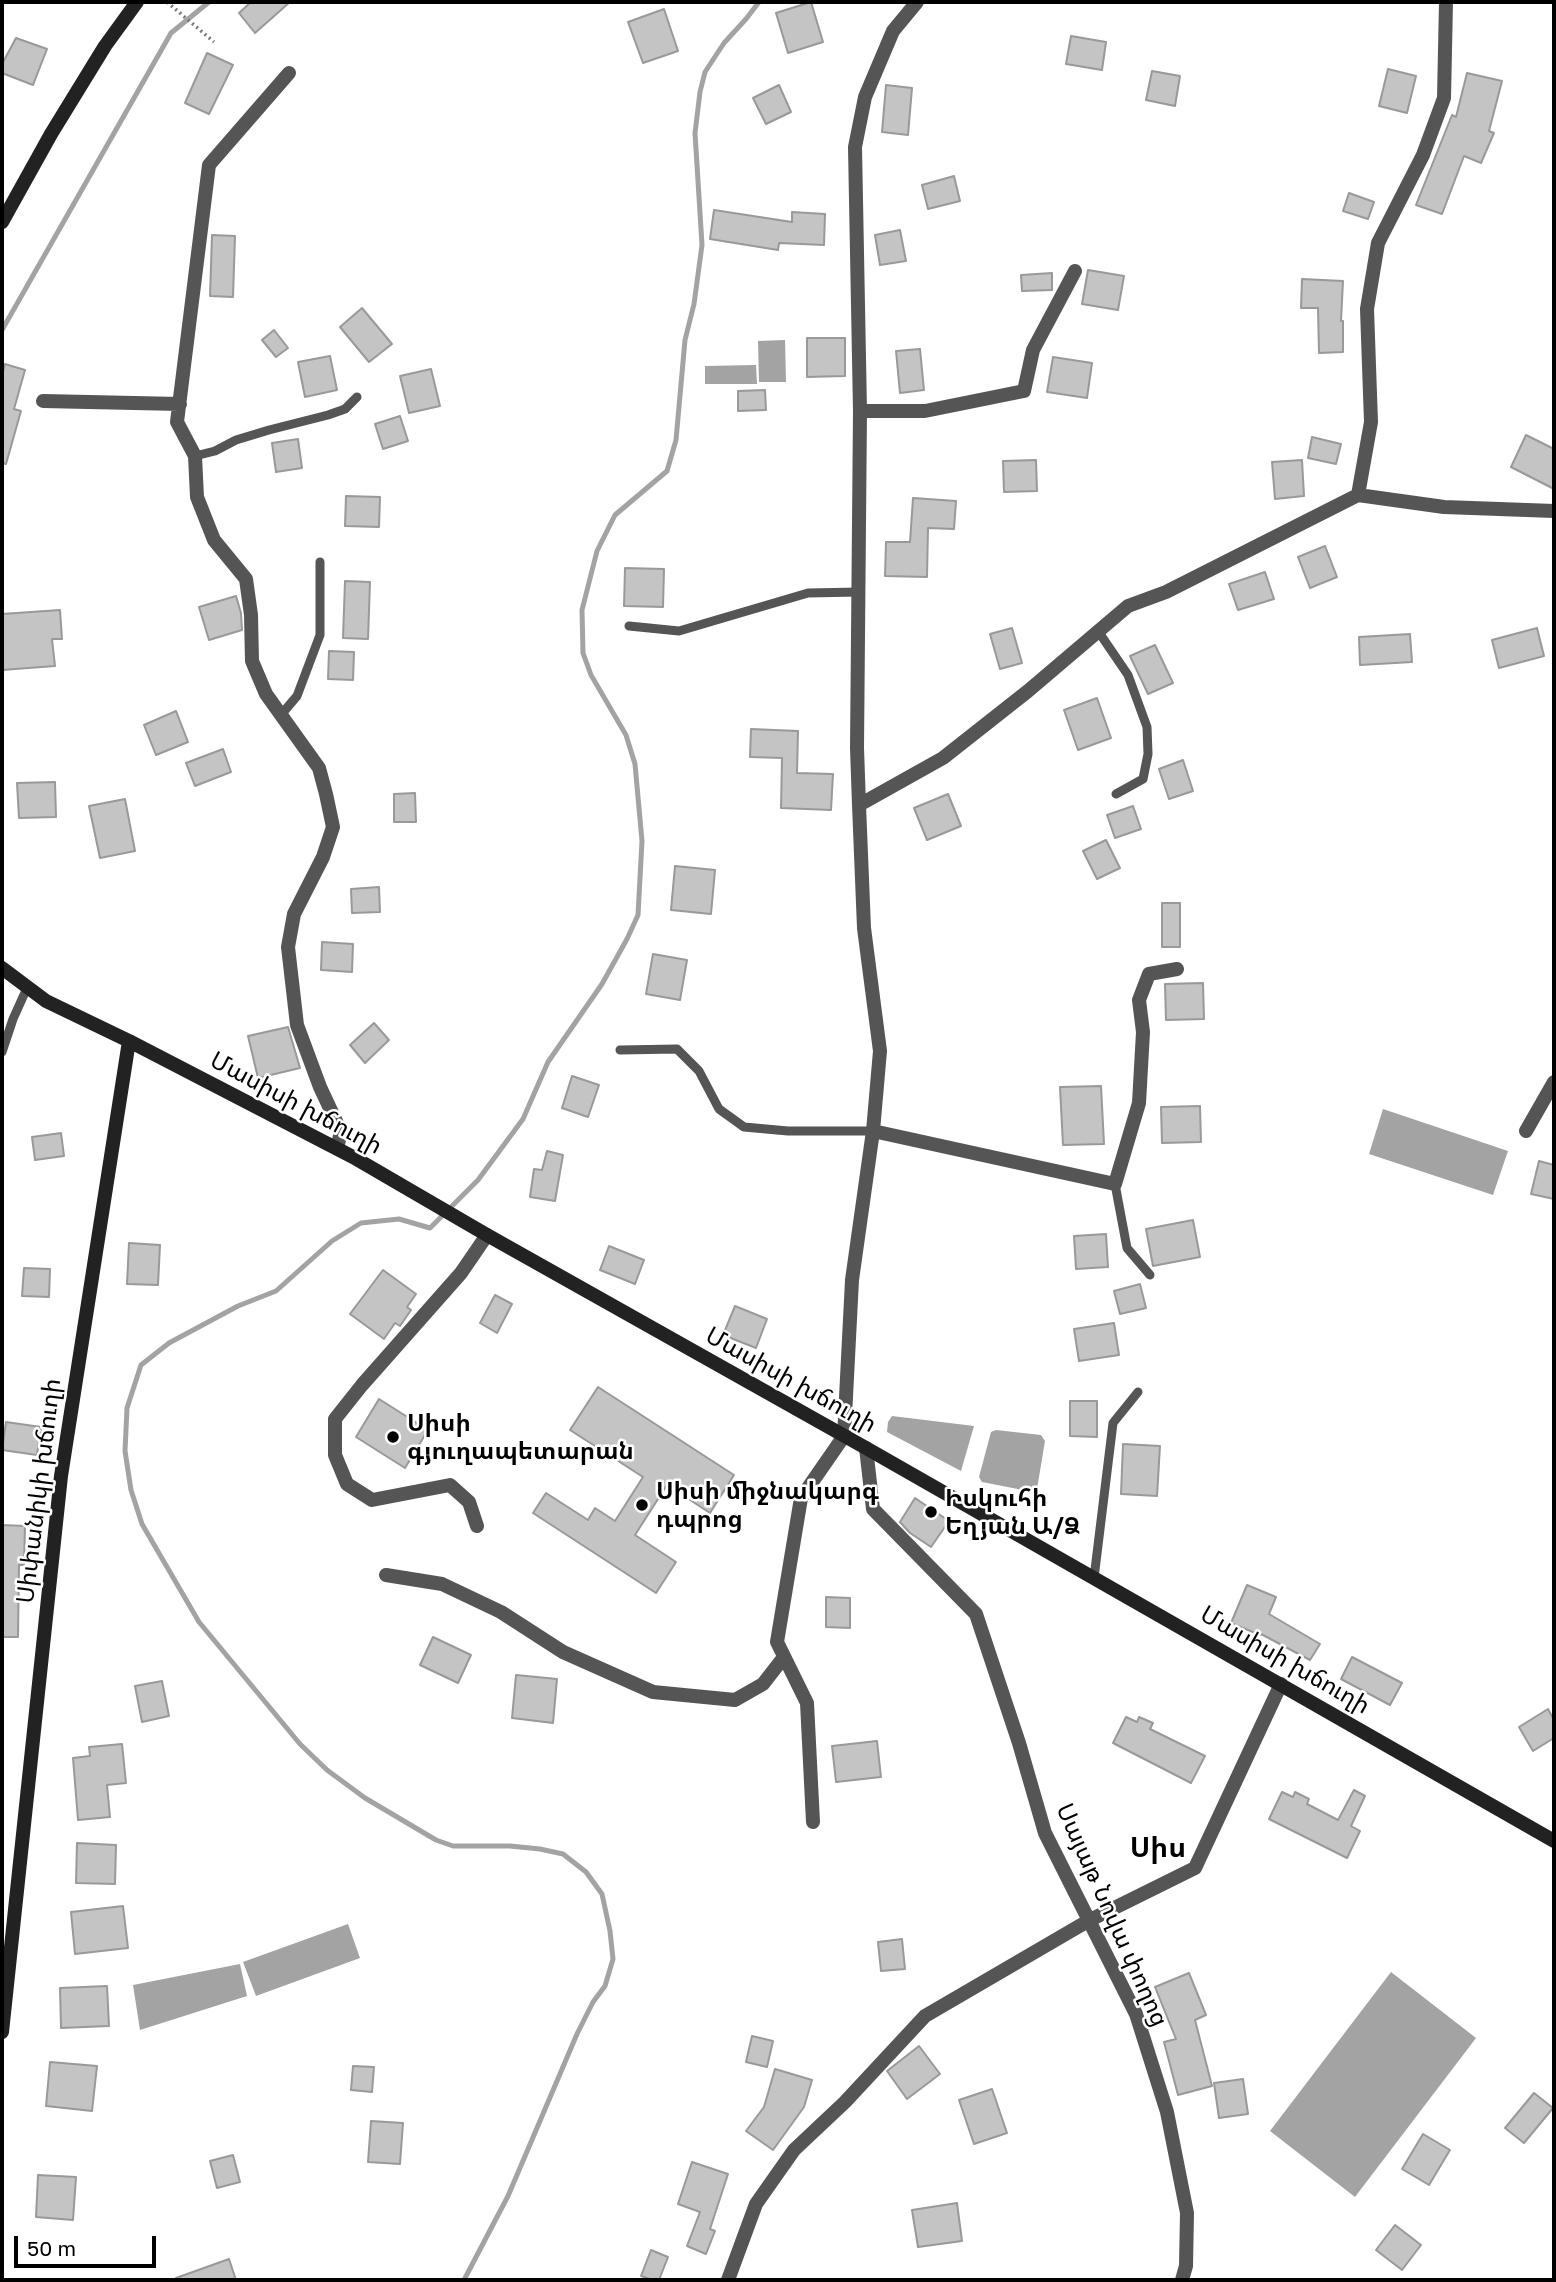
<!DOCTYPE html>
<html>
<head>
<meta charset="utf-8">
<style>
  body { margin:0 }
  #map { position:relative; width:1556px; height:2282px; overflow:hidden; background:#fff; font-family:"Golos Text",sans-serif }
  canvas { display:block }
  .frame { position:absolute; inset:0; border:4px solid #000; pointer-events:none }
  .scale { position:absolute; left:14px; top:2236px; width:142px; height:32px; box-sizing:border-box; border:4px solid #000; border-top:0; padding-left:9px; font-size:21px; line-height:24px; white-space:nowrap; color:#000; -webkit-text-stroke:5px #fff; paint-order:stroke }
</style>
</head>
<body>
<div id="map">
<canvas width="1556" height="2282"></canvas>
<div class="frame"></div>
<div class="scale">50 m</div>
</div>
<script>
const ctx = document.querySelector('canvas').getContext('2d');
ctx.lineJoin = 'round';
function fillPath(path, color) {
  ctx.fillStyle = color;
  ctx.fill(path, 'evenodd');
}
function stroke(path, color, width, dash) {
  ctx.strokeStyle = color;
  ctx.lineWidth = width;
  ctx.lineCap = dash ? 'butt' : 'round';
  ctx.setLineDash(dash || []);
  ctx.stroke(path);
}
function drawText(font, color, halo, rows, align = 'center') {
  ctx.font = font + ' "Golos Text","Noto Sans Armenian",sans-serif';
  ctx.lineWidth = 5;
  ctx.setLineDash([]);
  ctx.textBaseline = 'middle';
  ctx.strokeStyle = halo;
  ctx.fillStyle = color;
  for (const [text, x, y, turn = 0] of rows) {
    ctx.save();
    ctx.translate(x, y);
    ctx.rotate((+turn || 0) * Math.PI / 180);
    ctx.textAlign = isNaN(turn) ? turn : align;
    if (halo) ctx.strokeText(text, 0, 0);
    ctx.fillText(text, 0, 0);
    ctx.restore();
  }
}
const water = new Path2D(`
  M785 340 786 382H759L758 341Z
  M756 365 757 384H705V366Z
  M1383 1109 1508 1151 1493 1195 1369 1154Z
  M892 1416 974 1426 961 1471 887 1432 888 1422Z
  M996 1430 1041 1435 1045 1441 1037 1489 1033 1492 982 1482 979 1477 991 1432Z
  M348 1924 360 1958 256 1996 243 1962Z
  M240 1964 247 1996 140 2030 133 1985Z
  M1391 1972 1476 2038 1355 2197 1270 2131Z`);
const stream = new Path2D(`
  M2 330 171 33 209 2
  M464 2280 508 2196 577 2034 593 2002 605 1986 613 1959 610 1931 602 1894 586 1872 563 1854 540 1849 510 1846H453L436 1840 365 1798 327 1770 300 1744 199 1622 142 1524 131 1490 125 1451 127 1408 141 1365 169 1343 238 1306 276 1291 332 1241 361 1223 399 1219 430 1228 478 1180 523 1119 548 1062 602 984 627 939 638 915 642 841 635 764 626 735 591 675 583 653 582 610 597 551 615 515 667 471 676 440 685 340 694 304 702 245 695 133 700 92 705 72 724 43 746 19 759 2`);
const building = new Path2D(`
  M251 2H290L255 33 239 13Z
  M811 2 823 42 788 53 776 13Z
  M664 9 678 51 643 63 628 22Z
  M1071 36 1106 42 1102 70 1066 64Z
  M16 38 47 49 33 85 2 73V64Z
  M207 53 233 65 209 114 185 103Z
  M1388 69 1416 76 1407 113 1379 106Z
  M1152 71 1180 76 1175 106 1146 100Z
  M1467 73 1502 81 1489 131 1494 133 1481 163 1464 156 1442 214 1416 205 1452 115 1456 117Z
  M779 85 791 112 766 124 753 98Z
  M886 85 912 88 908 135 882 132Z
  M954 176 960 201 928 209 922 185Z
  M1349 193 1374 202 1368 219 1343 211Z
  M714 210 792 222V212L825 214 824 245 779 243 778 250 710 239Z
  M900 230 906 261 880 265 875 235Z
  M212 235 235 236 233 297 210 296Z
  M1088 270 1124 276 1118 310 1082 304Z
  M1052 273V290L1022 291 1021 275Z
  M1302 279 1343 281 1341 321H1343V352L1319 353 1318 308H1301Z
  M362 308 392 344 369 362 340 327Z
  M274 330 288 348 276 357 262 340Z
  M807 338H845V376L807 377Z
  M920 349 924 390 900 393 896 351Z
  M330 356 337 390 305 397 298 362Z
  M1053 357 1092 363 1087 398 1047 392Z
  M5 364 25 370 14 409 21 411 6 464 2 463V375Z
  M431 369 440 406 409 413 400 376Z
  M765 390 766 410 738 411V391Z
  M400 416 408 441 383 449 375 424Z
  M1526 435 1554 449V489L1511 467Z
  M1312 437 1341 444 1336 464 1308 458Z
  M298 439 302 468 276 472 272 443Z
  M1036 460 1037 491 1004 492 1003 461Z
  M1302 460 1304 496 1275 499 1272 462Z
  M346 496 380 497 379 527 345 526Z
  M913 498 956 501 954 529 928 528 927 577 885 576 886 542H910Z
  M1325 546 1337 577 1310 588 1298 557Z
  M625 568 664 569 663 607 624 606Z
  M1265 572 1274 599 1238 610 1229 584Z
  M345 581 370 582 368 639 343 638Z
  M236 596 241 613 242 630 209 640 199 607Z
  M60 610 62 639H52L55 666 2 670V614Z
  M1012 628 1022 663 1000 669 990 634Z
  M1537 628 1544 656 1499 668 1492 640Z
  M1410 634 1412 662 1360 665 1359 637Z
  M1155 645 1173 683 1148 694 1130 656Z
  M329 651 354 652 353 680 328 679Z
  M1097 698 1111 738 1078 750 1064 710Z
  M176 711 188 742 156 755 144 725Z
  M751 729 798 731 797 773 833 774 831 810 781 808 782 758 750 757Z
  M223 749 231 772 195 786 186 763Z
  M1183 760 1193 791 1169 799 1159 769Z
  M55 782 56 817 19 818 17 783Z
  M415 793 416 822H394V794Z
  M948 794 961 826 927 840 914 808Z
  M125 799 135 851 100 858 89 806Z
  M1133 806 1141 829 1115 838 1107 815Z
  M1106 840 1120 868 1097 879 1083 851Z
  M675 866 715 870 711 914 671 910Z
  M379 887 380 912 352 913 351 889Z
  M1162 903H1180V947H1162Z
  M322 942 353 944 352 972 321 970Z
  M653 954 687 960 680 1000 646 994Z
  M1203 983 1204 1019 1166 1020 1165 984Z
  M374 1023 389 1040 365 1063 350 1045Z
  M288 1027 300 1068 258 1078 248 1036Z
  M572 1076 599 1085 588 1117 562 1108Z
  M1101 1086 1104 1144 1063 1145 1060 1087Z
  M1200 1106 1201 1142 1162 1143 1161 1107Z
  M61 1133 64 1156 35 1160 32 1137Z
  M547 1151 563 1155 555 1201 530 1197 534 1169 542 1170Z
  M1539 1161 1554 1165V1199L1531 1194Z
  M1193 1220 1200 1257 1153 1266 1146 1229Z
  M1106 1234 1108 1267 1076 1269 1074 1236Z
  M129 1243 160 1245 158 1285 127 1284Z
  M609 1246 644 1260 635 1284 600 1270Z
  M24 1268 50 1269 49 1297 22 1296Z
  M383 1270 416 1294 407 1307 411 1310 400 1326 395 1323 384 1339 350 1314Z
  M1140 1284 1146 1308 1120 1314 1114 1291Z
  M495 1295 512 1304 497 1333 480 1323Z
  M735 1306 767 1319 756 1348 723 1335Z
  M1114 1323 1119 1355 1079 1361 1074 1329Z
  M598 1387 734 1475 710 1513 667 1485 635 1535 676 1562 656 1593 533 1513 546 1493 588 1520 595 1508 615 1521 643 1477 570 1430Z
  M379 1399 428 1430 405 1468 356 1437Z
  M1070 1401H1097V1437L1070 1436Z
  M6 1422 41 1427 37 1455 2 1450Z
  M1123 1444 1160 1446 1157 1496 1121 1494Z
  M915 1498 949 1521 931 1547 910 1533 900 1522Z
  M2 1525 25 1526 24 1565H19L18 1637H2Z
  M1247 1585 1276 1597 1269 1614 1320 1644 1310 1660 1261 1634 1260 1635 1231 1623Z
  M826 1597 850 1598V1628L826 1627Z
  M433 1637 471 1655 458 1683 420 1665Z
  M1352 1657 1402 1683 1390 1705 1341 1679Z
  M516 1675 557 1679 553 1723 512 1718Z
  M162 1681 169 1716 142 1722 135 1686Z
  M1548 1709 1554 1720V1738L1533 1751 1519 1727Z
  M1126 1717 1137 1722 1139 1717 1153 1723 1150 1729 1205 1756 1191 1783 1113 1743Z
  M877 1741 881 1777 836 1782 832 1746Z
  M122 1744 126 1783 107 1785 110 1817 78 1820 73 1758 90 1756 89 1747Z
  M1354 1790 1365 1796 1351 1826 1360 1831 1347 1858 1269 1819 1282 1792 1293 1797 1295 1792 1309 1799 1307 1804 1338 1820Z
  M77 1843 116 1845 115 1884 76 1883Z
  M123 1906 128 1948 75 1954 71 1912Z
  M902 1939 905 1969 881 1971 878 1942Z
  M1189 1973 1206 2015 1195 2020 1212 2086 1178 2095 1164 2042 1176 2039 1155 1987Z
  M107 1986 109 2026 61 2028 60 1988Z
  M752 2036 773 2041 767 2067 746 2062Z
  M919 2046 940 2074 907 2099 887 2071Z
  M50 2062 97 2066 92 2111 46 2106Z
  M353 2066 374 2067 372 2092 351 2090Z
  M775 2069 812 2080 804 2107 773 2150 746 2131 764 2107Z
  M1243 2079 1248 2114 1219 2118 1214 2083Z
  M992 2089 1007 2133 974 2144 959 2100Z
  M1534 2093 1553 2108 1524 2143 1505 2128Z
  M371 2121 403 2123 400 2164 368 2162Z
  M1423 2134 1450 2150 1429 2185 1402 2169Z
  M233 2155 240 2182 217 2188 210 2161Z
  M692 2162 728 2174 710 2229 715 2231 706 2254 687 2246 700 2212 678 2204Z
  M38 2175 76 2177 73 2220 36 2217Z
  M957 2203 962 2241 918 2247 912 2210Z
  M1395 2225 1421 2245 1402 2270 1376 2250Z
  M651 2250 668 2257 659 2280H653L641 2276Z
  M229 2259 236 2280H176V2278Z`);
const path = new Path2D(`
  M167 2 214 42`);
const service = new Path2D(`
  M195 456 215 451 236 440 269 430 328 415 345 409 357 397
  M629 626 679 631 808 593 859 592
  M1098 631 1128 675 1147 727 1148 754 1143 779 1116 794
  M280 716 297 696 320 635V562
  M620 1050 677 1049 699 1071 719 1109 744 1127 788 1131H873
  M2 1052 13 1019 27 988
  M1115 1184 1127 1248 1150 1275
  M1094 1578 1113 1423 1138 1392`);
const minor = new Path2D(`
  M289 73 209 165 177 422 195 456 197 497 214 540 246 579 251 615 252 661 266 694 319 768 326 794 333 827 323 857 294 914 288 947 297 1025 320 1087 341 1132 337 1148
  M43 401 180 404
  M860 411H925L1024 391 1033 350 1075 271
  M1358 495 1371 422 1367 309 1378 243 1423 155 1444 98 1446 2
  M859 805 943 758 1028 691 1128 606 1166 592 1358 495 1444 507 1554 511
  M873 1131 1115 1184 1139 1103 1143 1032 1139 1000 1149 974 1177 969
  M1526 1131 1554 1082
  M866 1448 873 1509 976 1614 1019 1743 1045 1833 1136 2014 1167 2112 1187 2213 1186 2266 1182 2280
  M477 1526 469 1502 450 1485 372 1500 347 1484 335 1455V1419L362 1385 461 1273 487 1235
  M386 1575 442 1584 501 1612 563 1652 653 1692 735 1700 763 1684 784 1657
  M813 1822 807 1703 777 1642 801 1498 844 1436 852 1280 873 1131 880 1051 864 928 859 805 857 748 860 411 855 147 865 97 893 31 917 2
  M728 2280 756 2204 794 2150 845 2102 925 2016 1088 1921 1195 1868 1281 1684`);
const secondary = new Path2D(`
  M2 222 51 134 105 46 137 2
  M2 968 46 1001 129 1041 353 1157 487 1235 866 1448 1554 1841
  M2 2032 61 1476 129 1041`);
const markers = [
  [393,1437,7,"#000"],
  [642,1505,7,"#000"],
  [931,1512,7,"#000"]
];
const streetNames = [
  ["Մասիսի խճուղի",296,1103,28],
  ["Մասիսի խճուղի",791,1380,29],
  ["Սիփանիկի խճուղի",39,1491,-83],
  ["Մասիսի խճուղի",1285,1660,30],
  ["Սայաթ Նովա փողոց",1112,1915,66]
];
const poiNames = [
  ["Սիսի",407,1423],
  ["գյուղապետարան",407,1451],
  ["Սիսի միջնակարգ",656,1491],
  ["դպրոց",656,1519],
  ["Իսկուհի",945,1498],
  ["Եղյան Ա/Ձ",945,1526]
];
const quarterNames = [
  ["Սիս",1158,1848]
];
fillPath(water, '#a3a3a3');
stroke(stream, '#a3a3a3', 5);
fillPath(building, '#c4c4c4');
stroke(building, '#999', 2);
stroke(path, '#777', 3.5, [2, 3.5]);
stroke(service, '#555', 9);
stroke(minor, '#555', 14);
stroke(secondary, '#222', 14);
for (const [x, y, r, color] of markers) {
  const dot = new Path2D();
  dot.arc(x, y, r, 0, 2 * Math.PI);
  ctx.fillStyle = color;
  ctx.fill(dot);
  stroke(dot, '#fff', 2.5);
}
drawText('24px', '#000', '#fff', streetNames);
drawText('bold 24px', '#000', '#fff', poiNames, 'left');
drawText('bold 28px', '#000', '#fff', quarterNames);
</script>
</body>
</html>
